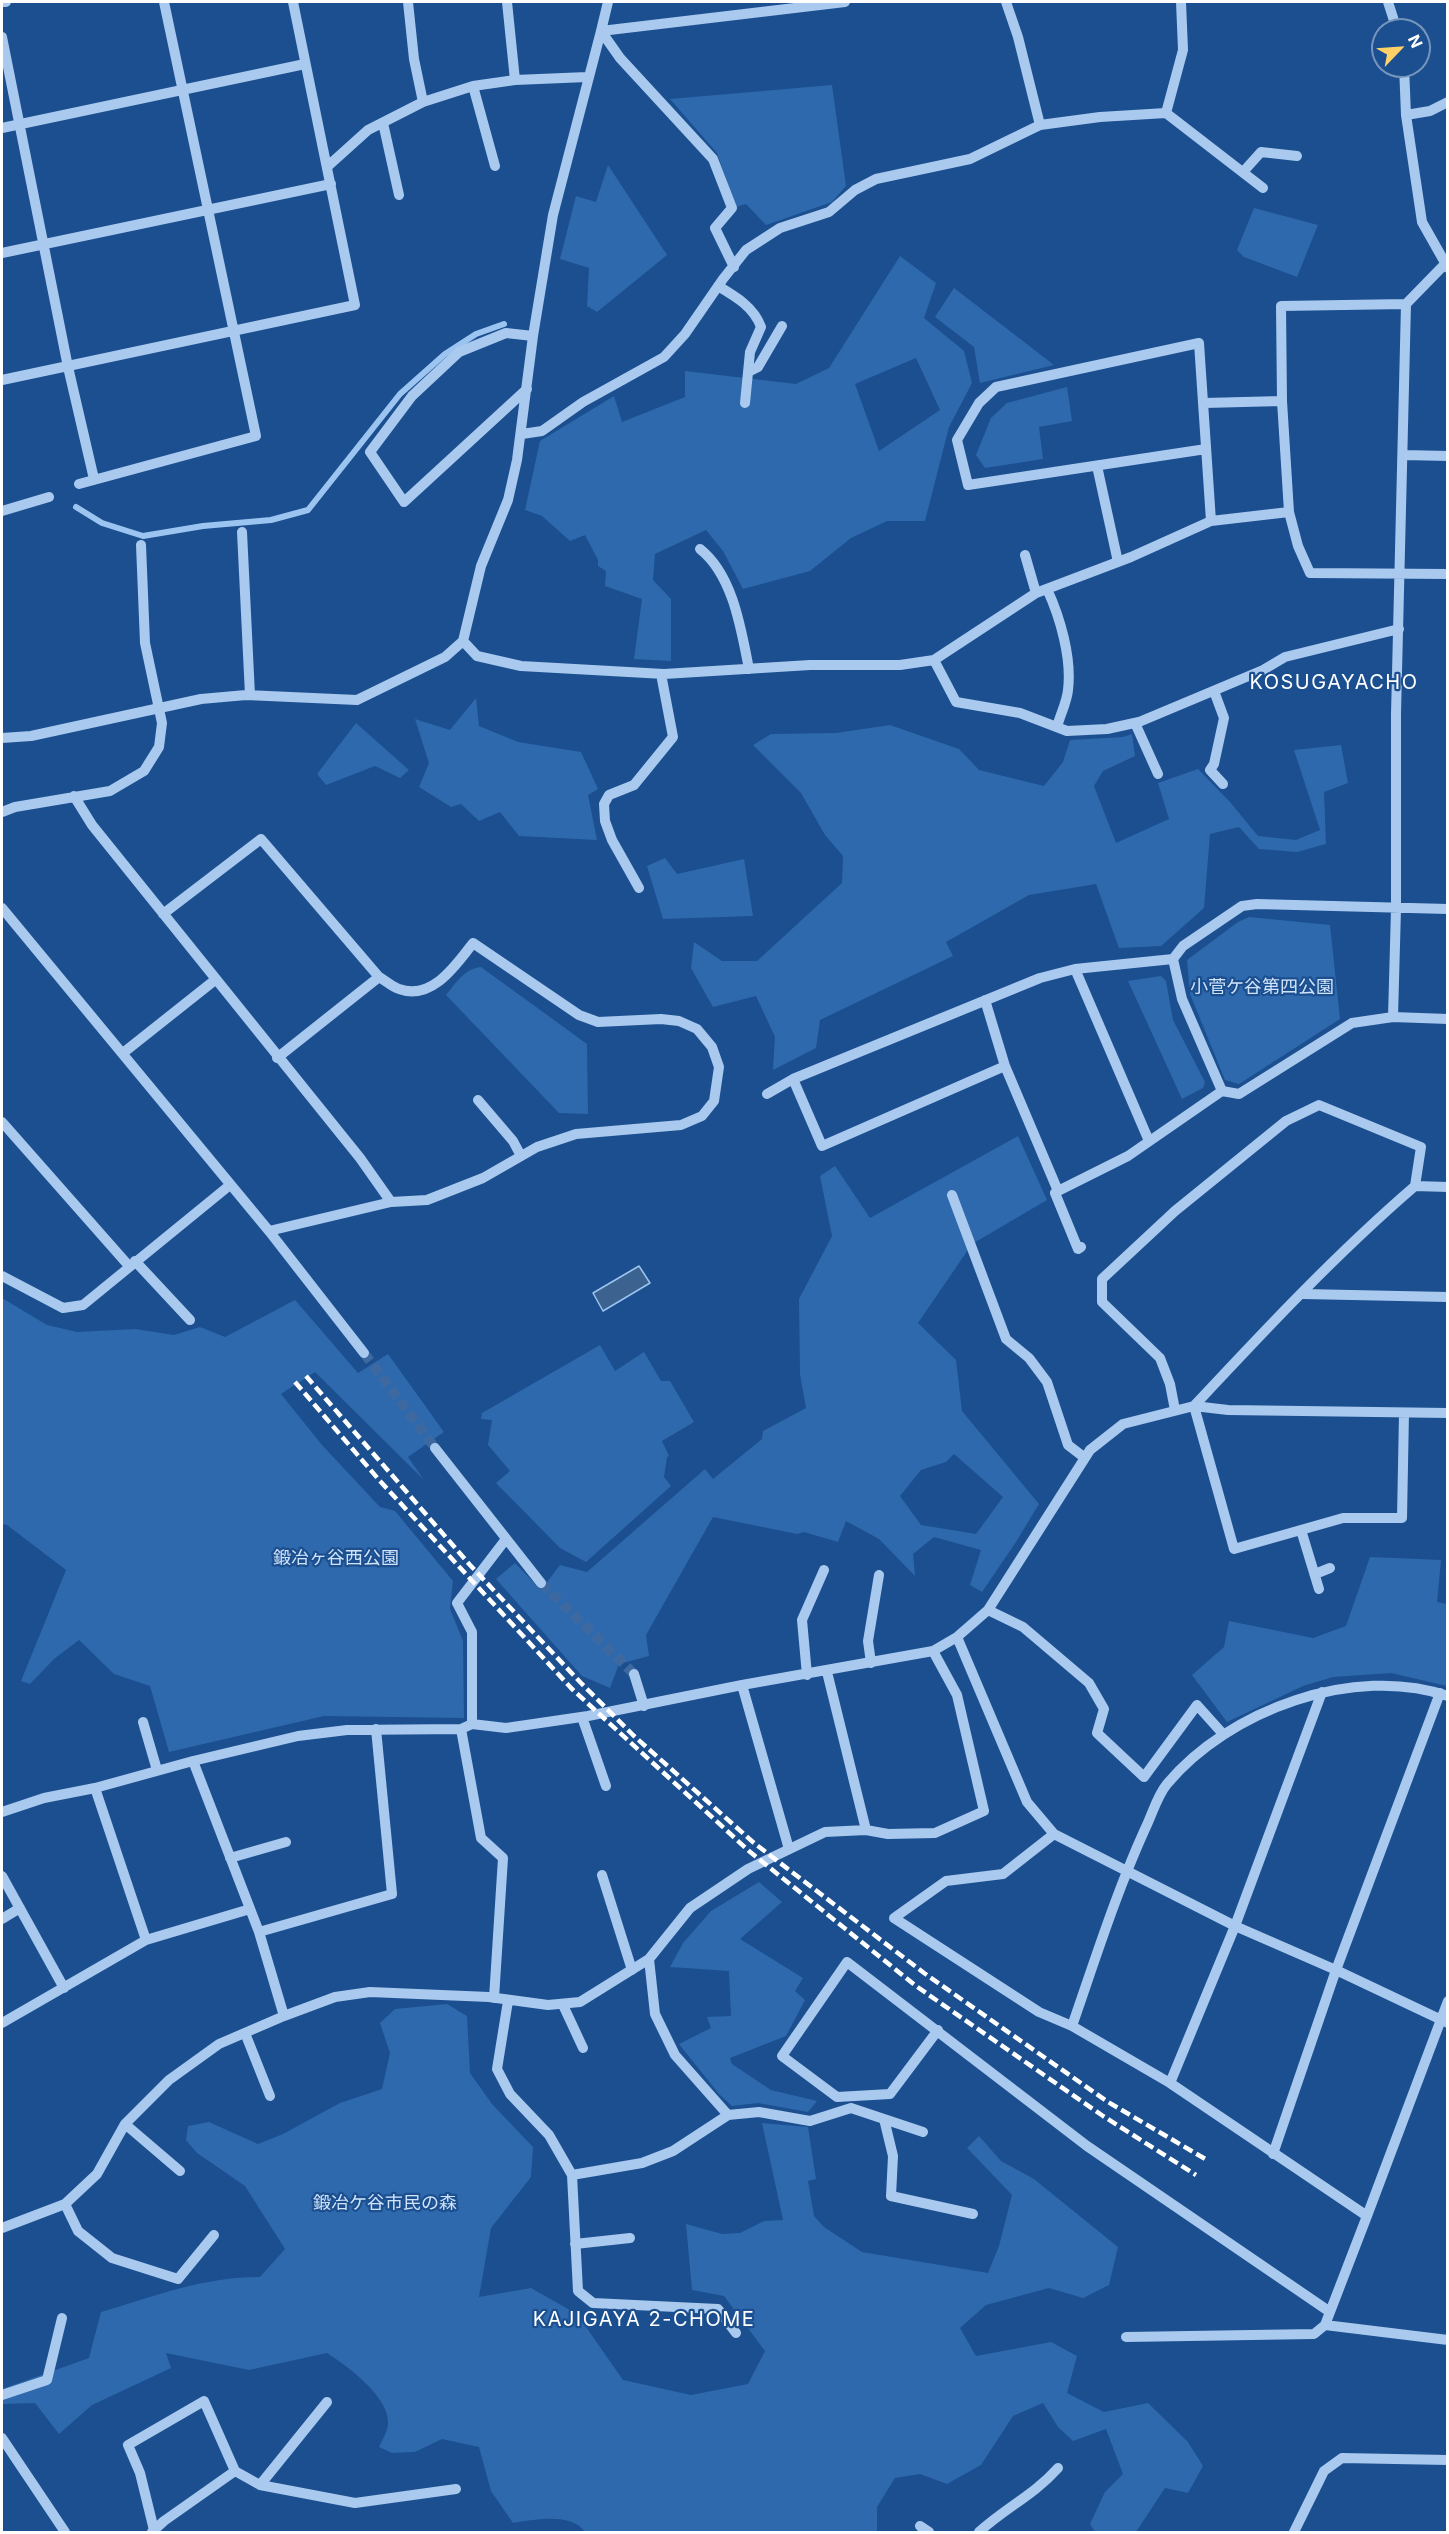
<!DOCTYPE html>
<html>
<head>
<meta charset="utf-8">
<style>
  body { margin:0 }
  #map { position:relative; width:1449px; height:2534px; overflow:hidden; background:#1b4f8f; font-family:Inter,sans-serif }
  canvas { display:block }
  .frame { position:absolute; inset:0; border:3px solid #fff; pointer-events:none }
  .north { position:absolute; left:1371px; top:18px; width:60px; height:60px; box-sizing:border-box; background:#1b4f8f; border:2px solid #7695bc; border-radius:50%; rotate:65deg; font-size:16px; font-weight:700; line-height:24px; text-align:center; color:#fff }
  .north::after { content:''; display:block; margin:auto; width:21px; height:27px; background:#ffd166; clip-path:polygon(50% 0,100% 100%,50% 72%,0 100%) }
</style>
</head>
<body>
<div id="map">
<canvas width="1449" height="2534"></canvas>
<div class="frame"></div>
<div class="north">N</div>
</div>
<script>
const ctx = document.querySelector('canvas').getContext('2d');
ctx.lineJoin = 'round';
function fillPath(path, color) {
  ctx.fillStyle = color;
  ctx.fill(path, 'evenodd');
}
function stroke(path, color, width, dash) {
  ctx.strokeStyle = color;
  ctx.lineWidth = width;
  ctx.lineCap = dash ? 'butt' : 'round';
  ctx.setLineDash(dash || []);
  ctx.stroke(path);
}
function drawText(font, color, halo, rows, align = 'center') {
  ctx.font = font + ' Inter,"Noto Sans JP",sans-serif';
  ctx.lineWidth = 4.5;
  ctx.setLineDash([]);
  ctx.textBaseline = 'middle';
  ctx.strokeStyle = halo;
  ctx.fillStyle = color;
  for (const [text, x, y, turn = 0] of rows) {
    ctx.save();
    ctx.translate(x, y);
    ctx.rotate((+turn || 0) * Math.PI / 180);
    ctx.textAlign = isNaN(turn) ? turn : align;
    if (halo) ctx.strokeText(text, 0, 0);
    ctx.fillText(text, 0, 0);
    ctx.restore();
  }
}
const green = new Path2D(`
  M832 85 846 186 832 202 766 225 746 204 736 207 717 153 670 99Z
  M608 165 667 255 597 312 587 306 589 268 560 259 576 196 596 202Z
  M1254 208 1318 225 1297 277 1244 257 1237 250Z
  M900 256 936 283 924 318 964 351 972 383 949 427 925 521H887L851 538 810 571 743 589 723 551 706 530 655 554 653 580 671 599V661L634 659 642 599 605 586 606 571 598 566V560L585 535 570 541 542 516 525 510 540 441 614 396 622 422 685 397V371L796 384 829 368ZM916 358 940 410 879 451 855 384Z
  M954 288 1054 365 980 383 974 347 935 317Z
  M1067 387 1072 421 1039 427 1043 459 985 468 976 455 991 418 1007 403Z
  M476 698 479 726 518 742 581 752 598 789 588 795 597 840 519 836 500 812 479 821 461 804 451 807 419 787 429 763 415 719 450 730Z
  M356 723 409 770 400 778 375 766 326 785 317 774Z
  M890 725 959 749 979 770 1044 786 1063 762 1070 740 1123 737 1132 734 1135 756 1103 771 1094 786 1116 843 1169 819 1158 783 1198 769 1230 802 1258 836 1296 840 1320 830 1294 750 1341 745 1348 783 1324 792 1326 844 1297 852 1259 849 1239 827 1210 834 1204 908 1161 946 1119 948 1096 884 1029 895 946 942 953 956 820 1020 816 1048 773 1070 775 1037 756 996 713 1007 691 968 694 942 722 961H757L842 883 843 856 825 835 801 793 753 745 771 734 836 733Z
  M665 858 677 874 744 859 753 916 663 919 647 866Z
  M1249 917 1330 925 1340 1019 1239 1084 1225 1080 1190 994 1187 960 1238 922Z
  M481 967 587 1044 588 1114 559 1113 446 995C456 983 464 969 481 967Z
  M1161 976 1166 981 1173 1020 1205 1082 1203 1088 1182 1099 1128 981Z
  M1018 1136 1047 1200 972 1244 918 1323 956 1360 962 1411 1039 1504 1016 1542 982 1592 970 1585 981 1550 934 1537 913 1554 915 1576 879 1539 846 1521 838 1542 804 1532 797 1534 713 1517 646 1635 649 1656 619 1664 610 1688 582 1676 496 1579 515 1563 541 1590 560 1565 587 1572 705 1469 713 1479 762 1439 763 1431 806 1408 800 1374 799 1299 832 1236 820 1176 835 1166 870 1218ZM954 1454 1003 1497 976 1534 921 1525 900 1496 921 1470 946 1462Z
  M2 1298 47 1325 77 1332 135 1329 174 1335 200 1327 225 1337 295 1300 358 1373 388 1354 444 1432 408 1457 424 1480 315 1372 281 1394 322 1445 380 1507 395 1511 453 1581 450 1609 463 1641 464 1718 324 1716 169 1752 150 1686 114 1674 79 1640 54 1659 30 1684 21 1681 66 1570 7 1525 2 1524Z
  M600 1345 615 1371 644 1352 661 1381H670L694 1422 662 1441 669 1456 667 1457 664 1477 671 1486 586 1562 560 1548 496 1483 510 1471 488 1445 492 1420 481 1419 482 1413Z
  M1370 1557 1441 1560 1437 1602 1447 1604V1686L1391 1673 1333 1677 1303 1686 1227 1722 1192 1675 1224 1647 1229 1621 1313 1638 1346 1626Z
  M759 1882 782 1902 740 1939 803 1978 795 1991 805 2000 786 2036 730 2058 732 2064 771 2090 817 2101 808 2112 758 2103 732 2106 719 2094 679 2044 711 2028 707 2017 731 2016 729 1971 670 1967 683 1943 711 1911Z
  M447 2004 467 2016 470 2073 492 2104 533 2147 531 2177 491 2228 479 2297 531 2288 577 2314 623 2380 691 2395 748 2384 765 2351 724 2296 692 2290 686 2224 722 2234 740 2233 764 2221 783 2220 762 2123 808 2127 816 2179 808 2181 814 2216 824 2227 862 2252 988 2273 999 2246 1012 2195 967 2148 979 2136 1001 2161 1034 2179 1118 2247 1109 2285 1083 2298 1049 2288 986 2305 960 2328 976 2356 1051 2342 1077 2356 1067 2393 1104 2412 1148 2403 1188 2442 1203 2466 1188 2493 1165 2488 1136 2532H1095L1090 2524 1105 2492 1123 2474 1106 2429 1073 2441 1058 2427 1043 2403 1013 2416 981 2465 947 2484 920 2474 895 2478 877 2507V2532H585C571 2512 533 2520 513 2523L491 2491 479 2447 442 2439 415 2452 392 2453 379 2447C382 2440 388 2431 388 2424 390 2397 347 2366 327 2353L249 2370 166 2353 171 2368 92 2405 59 2434 35 2403 2 2404V2389L89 2358 101 2312C156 2296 202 2277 260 2277L285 2249 245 2186 197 2153 186 2140 188 2126 209 2122 258 2144 283 2134 340 2103 382 2089 390 2053 380 2023 395 2009Z`);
const water = new Path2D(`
  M639 1266 650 1283 603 1311 593 1293Z`);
const stream = new Path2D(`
  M76 507 102 523 143 536 203 526 271 520 308 510 400 394 445 354 476 334 504 324`);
const minorTunnel = new Path2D(`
  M364 1353 435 1448
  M541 1583 634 1674`);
const minor = new Path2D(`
  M2 2H6
  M408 2 414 59 423 102
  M507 2 515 80
  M608 2 601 31 620 58 713 159 732 208 715 228 734 267
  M1006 2 1018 37 1040 125
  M1388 2 1397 30
  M2 37 68 367 94 479
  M1404 66 1406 115 1422 222 1448 268
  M473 86 495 166
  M1166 113 1183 50 1181 2
  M1406 115 1430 111 1448 102
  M383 123 399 195
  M2 128 305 64
  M328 166 368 130 423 102 473 86 515 80 587 77
  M1243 172 1261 152 1297 156
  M2 253 331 184
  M718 286C735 296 754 307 761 327L750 352 745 403
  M1406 304 1281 306 1282 401 1289 512 1298 546 1310 573 1448 574
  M748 372 758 367 782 326
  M2 380 355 305 293 2
  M527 389 404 502 370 452 412 396 459 352 506 333 533 336
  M1205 403 1282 401
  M522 434 542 431 583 402 664 357 685 334 723 279 746 250 780 228 829 212 855 190 876 179 970 159 1040 125 1100 117 1166 113 1263 188
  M1206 449 968 485 957 440 979 403 996 387 1199 343 1211 521
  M1404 455 1448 456
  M1097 466 1118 562
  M79 484 256 436 164 2
  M2 511 49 497
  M242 532 250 695
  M700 549C733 575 741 629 749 669
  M1025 555 1036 593
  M1047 589C1060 617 1072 658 1068 690 1067 702 1060 715 1057 727
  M463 641 477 656 521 666 664 674 810 665H900L934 660 1036 593 1131 557 1211 521 1289 512
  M934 660 956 702 1020 713 1067 731 1107 729 1139 722 1263 670 1285 657 1399 629
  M1214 691 1224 718 1214 764 1210 770 1223 784
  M1135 723 1158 774
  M2 738 31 736 201 699 246 695 357 700 445 657 463 641 481 566 508 500 517 460 533 336 553 215 601 31 845 2
  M74 796 92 825 360 1158 391 1202
  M2 812 15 807 110 791 144 771 159 747 162 723 145 643 141 545
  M639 888 612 840 605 821 604 804 609 795 634 785 673 737 661 674
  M2 908 269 1231 391 1202 427 1200 483 1178 537 1147 576 1134 681 1125 702 1116 714 1101 719 1067 712 1047 697 1029 679 1021 661 1019 598 1022 579 1015 473 943C456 965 432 1001 399 989 392 987 385 980 379 977L277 1058
  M1448 909 1257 904 1242 906 1183 946 1173 959 1182 999 1222 1091 1239 1094 1352 1023 1393 1017 1448 1019
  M163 914 261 839 379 977
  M1075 969 1149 1141
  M985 1000 1005 1066 1058 1191 1128 1156 1222 1091
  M1393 1017 1396 909V714L1406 304 1444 265
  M123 1053 215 980
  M1005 1066 822 1146 793 1079 1040 978 1075 969 1173 959
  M767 1094 793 1079
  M478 1100 513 1141 521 1156
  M2 1122 129 1266
  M1058 1191 1055 1193 1078 1249 1081 1247
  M952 1195 1006 1339 1029 1358 1047 1382 1068 1445 1085 1458
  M269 1231 364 1353
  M135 1261 190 1320
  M2 1276 63 1308 83 1305 230 1185
  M1303 1294 1448 1297
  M1175 1410 1170 1384 1160 1358 1102 1302V1279L1175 1211 1286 1121 1319 1105 1421 1147 1415 1186
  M1404 1413 1402 1518H1343L1234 1549 1194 1406C1265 1330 1336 1254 1415 1186L1448 1187
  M1448 1413 1228 1410 1194 1406 1123 1424 1090 1450 988 1610 957 1637 1027 1802 1054 1834 1235 1926 1336 1970 1448 2023
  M435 1448 541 1583
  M1301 1530 1319 1589
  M1315 1574 1330 1568
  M988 1610 1023 1627 1089 1683 1104 1709 1097 1733 1144 1777 1197 1705 1223 1734
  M871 1663 868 1641 879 1575
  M827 1672 866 1830
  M634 1674 644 1706
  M807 1675 802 1620 824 1570
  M742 1685 789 1849
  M582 1717 606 1786
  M143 1722 157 1770
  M472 1724V1632L457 1603 506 1539
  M461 1729 481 1838 503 1858 494 1998
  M193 1761 259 1932 284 2016
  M95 1788 146 1940
  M2 1812 44 1798 95 1788 193 1761 298 1736 347 1730 461 1729 472 1724 506 1728 588 1716 742 1685 933 1651 957 1637
  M1054 1834 1003 1874 946 1881 894 1918 1039 2012 1072 2026C1095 1960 1116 1893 1145 1829 1152 1815 1157 1796 1167 1784 1229 1710 1354 1664 1448 1696
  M230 1858 286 1842
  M602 1875 632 1970
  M2 1876 64 1988
  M2 1919 20 1908
  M259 1932 392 1894 376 1729
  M649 1959 655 2014 675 2055 728 2115 759 2112 810 2121 851 2108 884 2119 893 2156 891 2196 973 2214
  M508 2001 497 2069 510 2094 549 2135 572 2175 578 2291 593 2303 718 2309 736 2333
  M563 2005 583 2048
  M2 2023 146 1940 250 1909
  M1072 2026 1170 2083 1367 2216 1325 2325 1314 2334 1126 2337
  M938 2030 890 2094 837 2097 782 2056 847 1962 1087 2146 1330 2312
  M245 2033 270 2096
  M1170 2083 1235 1926 1322 1692
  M884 2119 923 2132
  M125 2124 180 2171
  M1273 2154 1336 1970 1440 1693
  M572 2175 642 2163 673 2151 728 2115
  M65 2204 78 2231 112 2258 178 2279 214 2235
  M1367 2216 1448 2001
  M2 2228 65 2204 97 2174 125 2124 169 2080 219 2044 284 2016 335 1997 370 1992 489 1997 548 2005 580 2002 649 1959 690 1908 748 1869 825 1832 866 1830 888 1834 935 1833 984 1811 957 1695 933 1651
  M575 2244 630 2238
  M1325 2325 1448 2340
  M2 2395 47 2380 62 2318
  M2 2438 65 2532
  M260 2485 355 2503 456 2489
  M920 2526 929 2532
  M154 2530 140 2473 128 2445 204 2401 235 2471
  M152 2532 164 2521 235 2471 260 2485 327 2402
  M979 2532C1005 2508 1034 2495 1058 2468
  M1294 2532 1324 2471 1342 2458 1448 2460`);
const rail = new Path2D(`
  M306 1376 470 1565 581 1683 633 1735 754 1843 924 1973 1108 2102 1207 2160
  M295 1382 380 1481 572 1689 749 1851 916 1986 1103 2116 1196 2175`);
const parkNames = [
  ["小菅ケ谷第四公園",1262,988],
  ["鍛冶ヶ谷西公園",336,1559],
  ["鍛冶ケ谷市民の森",385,2204]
];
const neighbourhoodNames = [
  ["KOSUGAYACHO",1334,683],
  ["KAJIGAYA 2-CHOME",644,2320]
];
fillPath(green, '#2e69ad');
fillPath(water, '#3c6290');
stroke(water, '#9cc4f0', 1.5);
stroke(stream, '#9cc4f0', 6);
stroke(minorTunnel, '#3d69a0', 10, [10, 5]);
stroke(minor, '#a9c9ee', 10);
stroke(rail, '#fff', 4.5, [10, 4.5]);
drawText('18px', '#cfe3fa', '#1b4f8f', parkNames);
ctx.letterSpacing = '1.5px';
drawText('20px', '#fff', '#1b4f8f', neighbourhoodNames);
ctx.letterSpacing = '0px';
</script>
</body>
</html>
